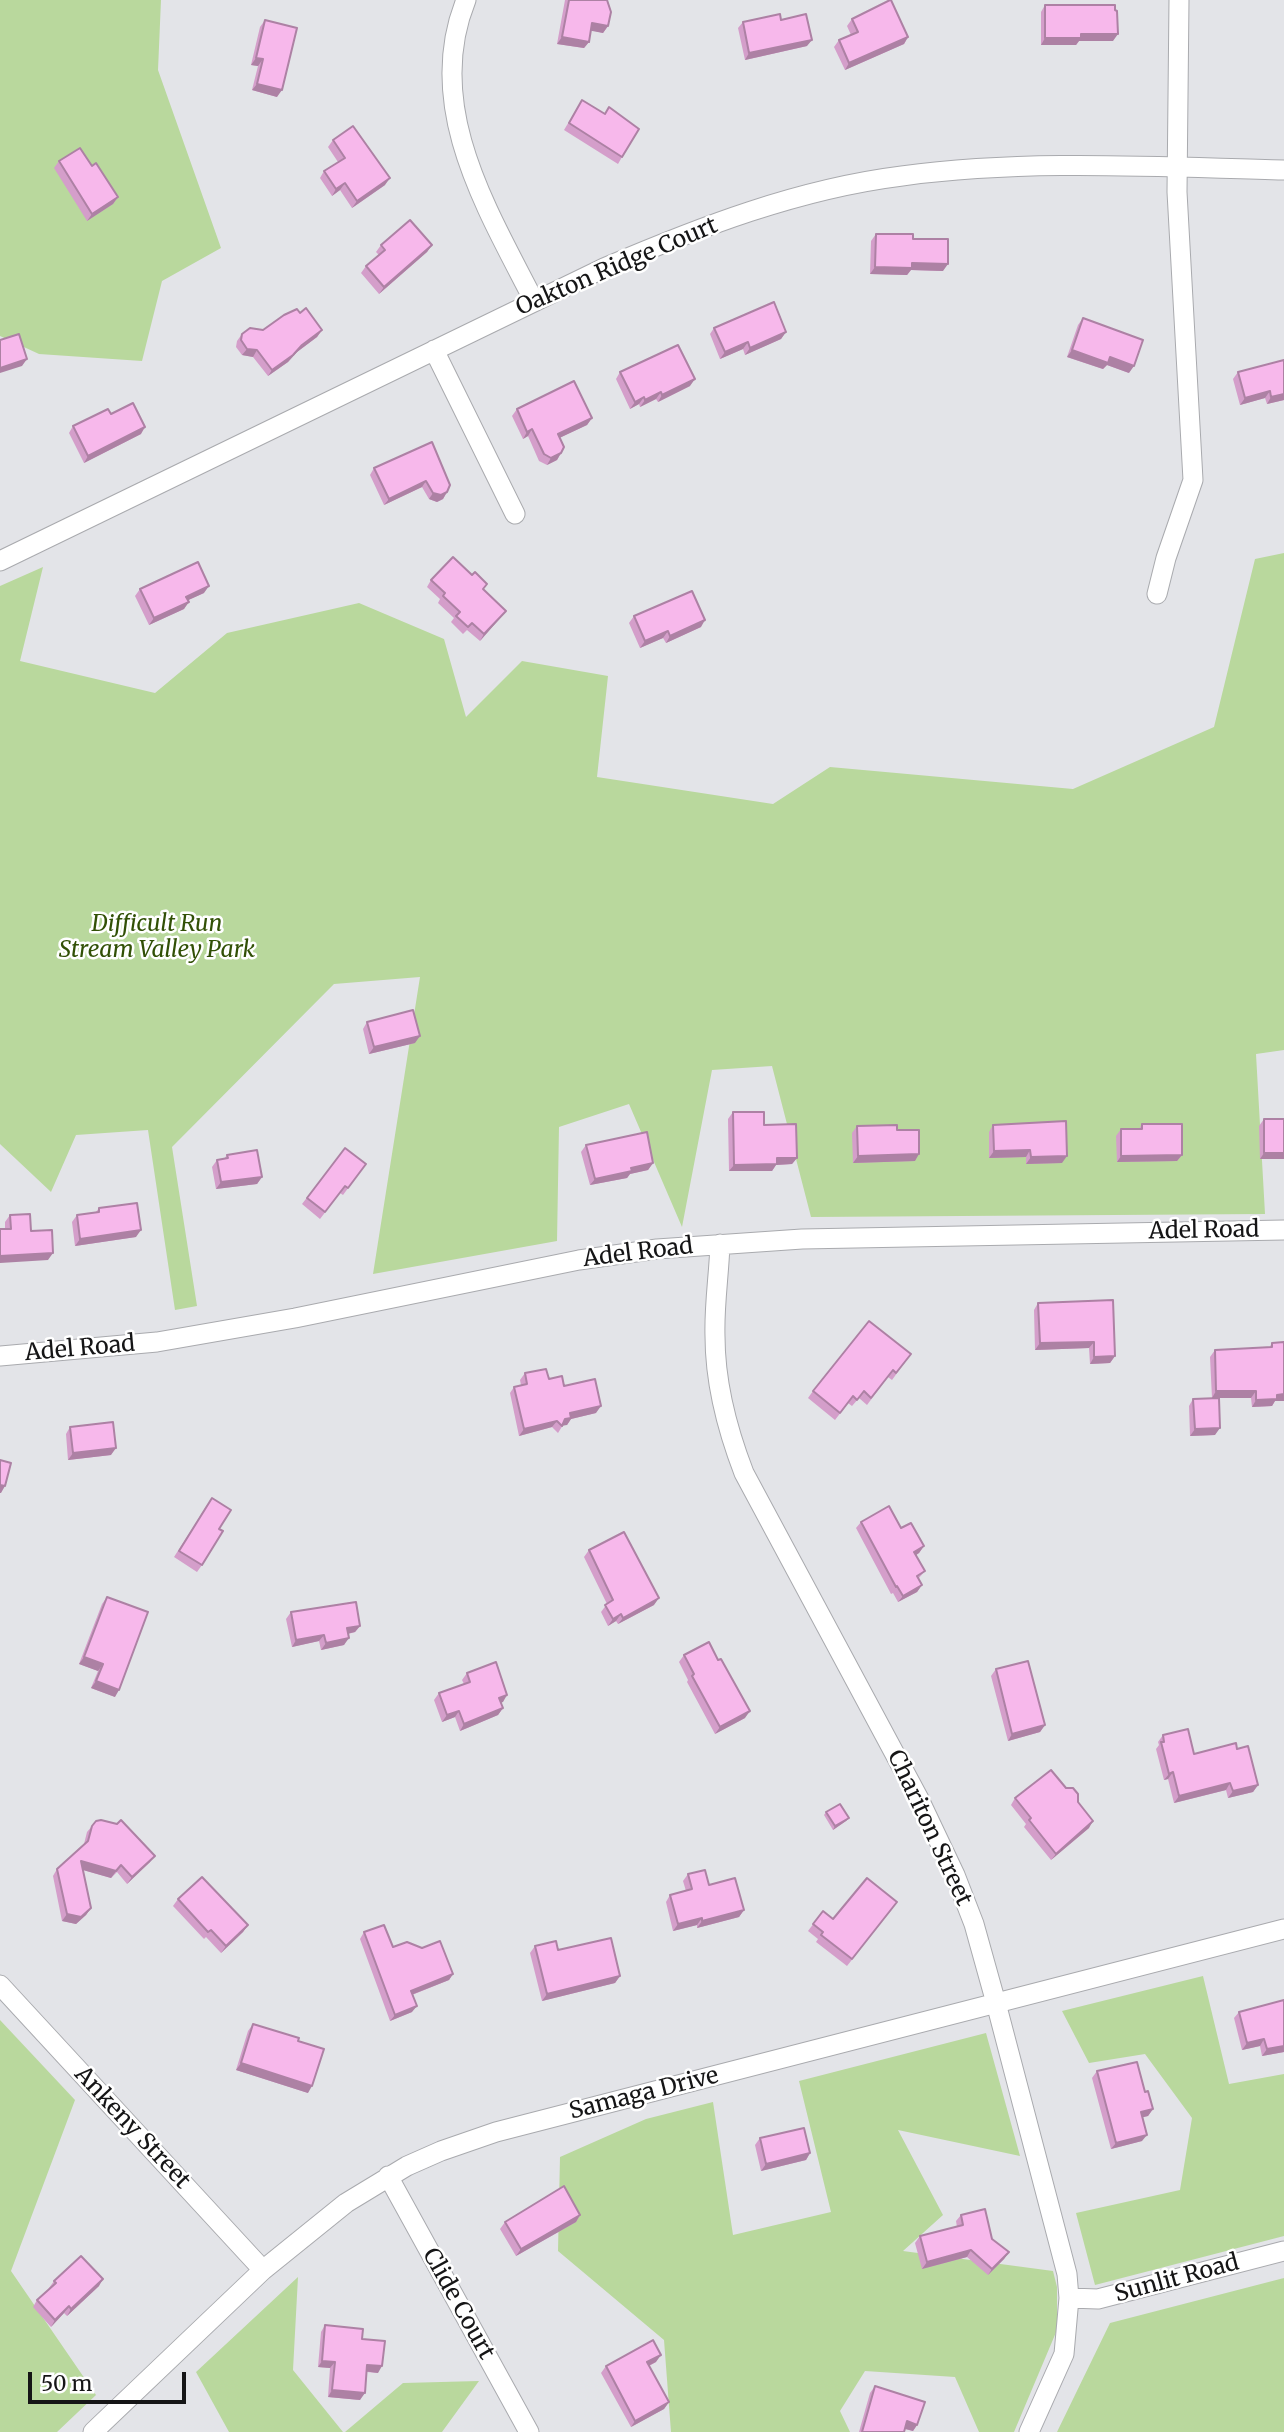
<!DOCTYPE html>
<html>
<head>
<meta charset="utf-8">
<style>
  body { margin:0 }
  #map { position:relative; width:1284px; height:2432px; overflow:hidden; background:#e3e4e8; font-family:Merriweather,serif }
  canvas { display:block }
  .scale { position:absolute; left:28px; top:2372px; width:158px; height:32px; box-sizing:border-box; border:4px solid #151516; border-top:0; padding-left:9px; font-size:21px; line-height:24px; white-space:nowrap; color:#151516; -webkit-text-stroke:5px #fff; paint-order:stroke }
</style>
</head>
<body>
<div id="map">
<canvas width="1284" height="2432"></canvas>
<div class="scale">50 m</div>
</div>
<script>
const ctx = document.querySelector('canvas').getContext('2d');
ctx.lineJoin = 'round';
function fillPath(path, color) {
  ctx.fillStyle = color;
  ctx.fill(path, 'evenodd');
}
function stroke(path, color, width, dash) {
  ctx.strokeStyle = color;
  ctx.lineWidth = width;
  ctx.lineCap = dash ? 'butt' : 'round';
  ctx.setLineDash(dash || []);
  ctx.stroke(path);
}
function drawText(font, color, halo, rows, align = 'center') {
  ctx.font = font + ' Merriweather,serif';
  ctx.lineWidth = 5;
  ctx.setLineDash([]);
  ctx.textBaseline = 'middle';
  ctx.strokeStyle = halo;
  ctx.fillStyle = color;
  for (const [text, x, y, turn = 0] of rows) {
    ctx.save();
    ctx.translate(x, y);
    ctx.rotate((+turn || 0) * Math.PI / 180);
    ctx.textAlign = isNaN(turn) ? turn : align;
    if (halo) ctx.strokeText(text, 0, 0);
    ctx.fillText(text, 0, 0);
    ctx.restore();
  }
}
const green = new Path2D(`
  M0 0H161L158 70 221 248 162 281 142 361 39 354 0 336Z
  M1284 553V1050L1256 1054 1265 1214 811 1217 772 1066 712 1070 682 1227 629 1104 559 1127 557 1241 373 1274 420 977 334 984 172 1147 197 1306 175 1310 148 1130 76 1135 51 1192 0 1144V586L43 567 20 661 155 693 227 633 359 603 444 639 466 717 522 661 608 676 597 777 773 804 830 767 1073 789 1214 727 1255 559Z
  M1203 1976 1229 2084 1284 2074V2236L1095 2285 1076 2213 1180 2190 1192 2118 1145 2054 1089 2063 1062 2011Z
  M0 2020 75 2100 11 2271 96 2395 57 2432H0Z
  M986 2033 1020 2156 898 2130 943 2215 903 2251 1053 2271 1057 2287V2330L1014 2432H979L955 2377 865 2371 840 2411 850 2432H671L664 2340 558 2251 560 2157 646 2119 713 2102 733 2235 831 2212 799 2081Z
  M298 2277 293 2370 343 2432H229L196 2372Z
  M1284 2278V2432H1057L1110 2323Z
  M479 2381 442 2432H345L403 2383Z`);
const minor = new Path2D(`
  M466 0C423 106 487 209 534 301
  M434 350 515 514
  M0 561 604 268C700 227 798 189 902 176 1028 159 1157 167 1284 170
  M1157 594 1166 558 1193 480 1177 192 1179 0
  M720 1244C719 1275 714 1305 715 1336 715 1384 727 1429 744 1473L919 1799 955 1875 974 1924 996 2003 1067 2274 1069 2298 1064 2354 1029 2432
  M0 1356 157 1342 295 1318 579 1260 657 1249 802 1239 1284 1230
  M0 1985 263 2270
  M388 2176 529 2432
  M1069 2298 1098 2299 1284 2251
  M93 2432 263 2270 346 2203 407 2166 441 2151 496 2132 1284 1929`);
const wall = new Path2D(`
  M565 0H607L608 26 603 33 591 30 589 42 584 48 557 44Z
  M1045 5 1113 41H1079L1076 45H1041V12Z
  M852 19 908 37 904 44 845 70 834 47 839 40 851 35 847 26Z
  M265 20 277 97 252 90 258 66 251 65 260 27Z
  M781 20 807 46 745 60 738 28 743 22Z
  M582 100 605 114 622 157 618 164 564 130Z
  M333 140 385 185 352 208 340 190 332 196 320 178 324 171 338 162 328 147Z
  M59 161 92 166 118 197 113 204 87 221 54 168Z
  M876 234 913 239 943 271 911 270 907 275 870 274 871 241Z
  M381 245H432L427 252 379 294 361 273 366 266 379 255 376 252Z
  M300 313 322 330 317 337 297 352 288 362 268 376 253 357 242 355 236 347 237 341 242 334 263 330Z
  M1083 318 1129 373 1107 365 1103 369 1067 357 1078 325Z
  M714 328 786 332 781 339 745 355 743 349 720 359 710 334Z
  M1284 360V400L1267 404 1265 398 1240 405 1233 379 1238 372Z
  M620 372 690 386 658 402 656 399 640 407 639 404 630 409 616 379Z
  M517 409 592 418 587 425 559 438 561 453 557 460 547 465 539 461 528 436 523 439 512 416Z
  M111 414 141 434 84 463 69 433 73 426Z
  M432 442 447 492 443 499 437 502 429 499 422 487 384 505 370 475 374 468Z
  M472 575 487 584 483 589 501 617 480 641 467 630 463 634 451 622 454 618 438 603 440 599 427 587 431 580Z
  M140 589 204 593 188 600 184 609 149 625 135 596Z
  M634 616 701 627 666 643 663 638 640 648 629 623Z
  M367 1022 415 1043 369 1054 363 1029Z
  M733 1112 797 1158 792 1164 776 1165 772 1171H729L728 1119Z
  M1264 1119 1284 1159H1260L1259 1126Z
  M1142 1124 1182 1155 1177 1161 1117 1162 1116 1136 1121 1129H1139Z
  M993 1125 1062 1163 1026 1164V1157L989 1158V1132Z
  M857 1126 897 1130 915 1161 853 1163 852 1133Z
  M586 1145 653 1163 648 1170 630 1174 627 1178 590 1185 581 1152Z
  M345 1148 366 1164 343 1195 340 1193 320 1219 302 1204Z
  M227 1155 262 1177 257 1184 216 1189 212 1167 217 1160 224 1159Z
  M99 1208 136 1237 75 1246 72 1222 77 1215 96 1212Z
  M10 1215 31 1231 48 1260 5 1229V1222Z
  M1038 1303 1115 1356 1110 1363 1090 1364 1089 1348 1035 1350 1034 1310Z
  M1272 1343 1275 1401 1272 1406 1252 1407 1251 1398H1219L1215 1435 1190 1436 1189 1406 1193 1399 1212 1398 1210 1357 1215 1350 1269 1348Z
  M911 1354 892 1380 888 1377 867 1405 859 1398 852 1406 848 1403 835 1420 808 1398 813 1391Z
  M525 1373 549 1379 564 1386 596 1413 571 1419 567 1425H563L558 1433 552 1427 519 1436 510 1393 514 1387 521 1385 520 1380Z
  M70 1427 111 1455 68 1460 66 1434Z
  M207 1505 219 1529 202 1565 197 1572 174 1557Z
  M861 1522 901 1528 924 1546 919 1553 916 1555 925 1571 918 1579 922 1585 917 1592 898 1602 893 1593 891 1594 856 1528Z
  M589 1550 654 1605 618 1624 616 1621 608 1626 601 1612 607 1604 584 1557Z
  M107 1597 115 1697 91 1688 98 1671 79 1664 102 1604Z
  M291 1612 360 1626 355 1632 348 1634 344 1645 321 1650 319 1641 292 1647 286 1619Z
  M684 1655 745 1718 715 1734 687 1682 688 1680 679 1662Z
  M996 1669 1045 1725 1040 1732 1008 1741 991 1676Z
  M467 1673 507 1695 501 1702 503 1708 498 1715 460 1731 455 1717 442 1722 434 1700 439 1693 464 1684 462 1680Z
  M1163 1735 1194 1754 1237 1749 1258 1785 1253 1792 1228 1798 1226 1790 1174 1803 1168 1779 1164 1780 1156 1749 1159 1745 1158 1742Z
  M1066 1788 1078 1802 1089 1828 1051 1860 1024 1827 1026 1824 1011 1805 1015 1798Z
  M826 1812 849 1818 846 1821 833 1830 824 1815Z
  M92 1826 150 1862 127 1884 117 1872 111 1878 83 1870 91 1908 86 1915 76 1924 62 1921 53 1876 57 1869 84 1844 87 1832Z
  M688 1874 709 1885 744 1910 739 1917 697 1928V1925L673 1931 666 1902 670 1895 686 1891 683 1881Z
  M178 1899 248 1925 243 1932 221 1953 206 1937 204 1939 173 1906Z
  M893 1908 847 1966 816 1942 818 1939 808 1931 823 1911 833 1919Z
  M364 1932 393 1947 453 1974 449 1980 412 1995V2012L390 2021 360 1939Z
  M535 1946 558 1950 620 1976 615 1983 542 2001 530 1953Z
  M1284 2000V2052L1262 2056 1260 2046 1242 2050 1234 2018 1239 2012Z
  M253 2024 298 2041 308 2093 236 2070 248 2031Z
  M1097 2071 1145 2092 1153 2109 1148 2116 1142 2117V2141L1111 2149 1092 2078Z
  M760 2138 810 2153 806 2160 761 2171 755 2145Z
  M580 2215 576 2222 516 2256 500 2229 505 2222Z
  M961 2215 1009 2252 1004 2259 988 2275 967 2257 922 2269 915 2243 920 2236 957 2227 956 2221Z
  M54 2281 99 2286 67 2316 64 2313 51 2327 33 2307 37 2300 50 2288H49Z
  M325 2325 362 2339 378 2373 367 2372 360 2400 328 2397 330 2368 318 2367 321 2332Z
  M656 2362 649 2366 669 2402 664 2409 631 2427 601 2373 606 2366Z
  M875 2386 917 2425 913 2431 905 2429 904 2432H859L870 2393Z`);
const shadedWall = new Path2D(`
  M592 23 608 26 603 33 587 30Z
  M1081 34H1118L1113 41H1079L1076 45H1041L1045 38Z
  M562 37 589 42 584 48 557 44Z
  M908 37 904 44 845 70 849 63Z
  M812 40 807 46 745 60 749 53Z
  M256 58 263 59 258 66 251 65Z
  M257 84 282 90 277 97 252 90Z
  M390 178 385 185 352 208 357 201Z
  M345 183 340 190 332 196 336 189Z
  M118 197 113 204 87 221 92 214Z
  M432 245 427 252 379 294 384 287Z
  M912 263 948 264 943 271 911 270 907 275 870 274 875 267Z
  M322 330 317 337 297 352 288 362 268 376 272 370Z
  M786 332 781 339 745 355 750 348Z
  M748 342 743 349 720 359 725 352Z
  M247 349 257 350 253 357 242 355Z
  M1072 350 1110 357 1134 366 1129 373 1107 365 1103 369 1067 357Z
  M27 359 22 366 0 373V368Z
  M695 379 690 386 658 402 662 395Z
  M1270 391 1265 398 1240 405 1245 398Z
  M661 392 656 399 640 407 645 400Z
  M1284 394V400L1267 404 1271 397Z
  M644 397 639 404 630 409 635 402Z
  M592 418 587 425 553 441 558 434Z
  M145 427 141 434 84 463 88 456Z
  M532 429 528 436 523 439 527 432Z
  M561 453 557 460 547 465 551 458Z
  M426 481 422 487 384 505 389 499Z
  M447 492 443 499 437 502 429 499 433 493Z
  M209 586 204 593 182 603 186 597Z
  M189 602 184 609 149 625 154 618Z
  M506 611 501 617 480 641 484 634Z
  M705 620 701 627 666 643 670 636Z
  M668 631 663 638 640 648 645 641Z
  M420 1036 415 1043 369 1054 374 1047Z
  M1030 1150 1026 1157 989 1158 994 1151Z
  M1264 1153H1284V1159H1260Z
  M919 1154 915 1161 853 1163 858 1156Z
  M1182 1155 1177 1161 1117 1162 1121 1156Z
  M1067 1156 1062 1163 1026 1164 1031 1157Z
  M777 1158H797L792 1164 776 1165 772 1171H729L734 1165Z
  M653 1163 648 1170 630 1174 627 1178 590 1185 595 1179 631 1168Z
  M262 1177 257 1184 216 1189 221 1182Z
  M141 1230 136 1237 75 1246 80 1239Z
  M53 1253 48 1260 0 1263V1256Z
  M1094 1342 1089 1348 1035 1350 1040 1343Z
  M1115 1356 1110 1363 1090 1364 1094 1357Z
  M1216 1391H1256L1251 1398H1212Z
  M1284 1394V1401H1275L1272 1406 1252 1407 1256 1400 1277 1395Z
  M601 1406 596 1413 571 1419 567 1425 561 1426 570 1413Z
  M557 1421 552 1427 519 1436 524 1429Z
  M1220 1428 1215 1435 1190 1436 1195 1429Z
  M116 1448 111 1455 68 1460 73 1453Z
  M0 1485 5 1486 1 1493H0Z
  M924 1546 919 1553 910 1559 914 1552Z
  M922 1585 917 1592 898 1602 903 1596Z
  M659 1598 654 1605 618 1624 623 1618Z
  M621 1614 616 1621 608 1626 613 1619Z
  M360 1626 355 1632 342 1635 347 1628Z
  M324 1635 319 1641 292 1647 296 1640Z
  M349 1638 344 1645 321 1650 326 1643Z
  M84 1657 103 1664 98 1671 79 1664Z
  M96 1681 119 1690 115 1697 91 1688Z
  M507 1695 503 1702 495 1705 499 1698Z
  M503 1708 498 1715 460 1731 464 1724Z
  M459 1711 455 1717 442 1722 447 1715Z
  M750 1711 745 1718 715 1734 720 1727Z
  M1045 1725 1040 1732 1008 1741 1012 1734Z
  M1173 1772 1168 1779 1164 1780 1169 1774Z
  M1230 1783 1226 1790 1174 1803 1179 1796Z
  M1258 1785 1253 1792 1228 1798 1233 1791Z
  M849 1818 846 1821 833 1830 835 1826Z
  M1093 1821 1089 1828 1051 1860 1056 1854Z
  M155 1856 150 1862 127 1884 132 1877Z
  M81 1861 121 1865 111 1878 76 1868Z
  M91 1908 86 1915 76 1924 62 1921 67 1914Z
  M744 1910 739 1917 697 1928 702 1921Z
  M702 1918 697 1925 673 1931 678 1924Z
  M248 1925 243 1932 221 1953 226 1946Z
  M453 1974 449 1980 406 1997 411 1991Z
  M620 1976 615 1983 542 2001 547 1994Z
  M417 2006 412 2012 390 2021 395 2015Z
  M1264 2039 1260 2046 1242 2050 1247 2043Z
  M1284 2046V2052L1262 2056 1267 2049Z
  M241 2063 312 2086 308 2093 236 2070Z
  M1153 2109 1148 2116 1136 2119 1141 2112Z
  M1147 2135 1142 2141 1111 2149 1116 2143Z
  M810 2153 806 2160 761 2171 766 2164Z
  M580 2215 576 2222 516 2256 521 2249Z
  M971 2250 967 2257 922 2269 927 2262Z
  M1009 2252 1004 2259 988 2275 992 2269Z
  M103 2279 99 2286 67 2316 71 2309Z
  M69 2306 64 2313 51 2327 55 2320Z
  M661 2355 656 2362 642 2369 647 2362Z
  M322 2361 335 2362 330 2368 318 2367Z
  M367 2365 382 2366 378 2373 363 2371Z
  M332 2390 365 2393 360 2400 328 2397Z
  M669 2402 664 2409 631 2427 635 2421Z
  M907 2421 917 2425 913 2431 902 2428Z`);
const building = new Path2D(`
  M569 0H607L611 12 608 26 592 23 589 42 562 37Z
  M890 0H891L908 37 849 63 839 40 858 32 852 19Z
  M1045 5H1115V10L1117 11 1118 34H1081V38H1045Z
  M780 14 781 20 806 14 812 40 749 53 743 22Z
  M265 20 297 28 282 90 257 84 263 59 256 58Z
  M582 100 605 114 609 107 639 129 622 157 569 123Z
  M353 126 390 178 357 201 345 183 336 189 324 171 345 158 333 140Z
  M80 148 92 166 96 163 118 197 92 214 59 161Z
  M410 220 432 245 384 287 366 266 385 250 381 245Z
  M876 234H913V239H948V264L912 263V268L875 267Z
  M774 302 786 332 750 348 748 342 725 352 714 328Z
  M306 308 322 330 302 345 293 355 272 370 257 350 247 349 241 340 242 334 250 328 263 330 284 315 297 309 300 313Z
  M1083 318 1143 340 1134 366 1110 357 1108 363 1072 350Z
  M19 334 27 359 0 368V340Z
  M678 345 695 379 662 395 661 392 645 400 644 397 635 402 620 372Z
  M1284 360V394L1271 397 1270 391 1245 398 1238 372Z
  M574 381 592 418 558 434 564 447 561 453 551 458 544 454 532 429 527 432 517 409Z
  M133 403 145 427 88 456 73 426 108 409 111 414Z
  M432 442 450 485 447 492 441 495 433 493 426 481 389 499 374 468Z
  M453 557 472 575 475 572 487 584 483 589 506 611 484 634 472 623 468 627 456 616 460 612 443 596 445 593 431 580Z
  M198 562 209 586 186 597 189 602 154 618 140 589Z
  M692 591 705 620 670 636 668 631 645 641 634 616Z
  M413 1010 420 1036 374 1047 367 1022Z
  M733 1112H764V1125L796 1124 797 1158H777V1164L734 1165Z
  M1264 1119H1284V1153H1264Z
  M1066 1121 1067 1156 1031 1157 1030 1150 994 1151 993 1125Z
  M1142 1124H1182V1155L1121 1156V1129H1142Z
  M897 1125V1130H919V1154L858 1156 857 1126Z
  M647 1132 653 1163 631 1168 632 1171 595 1179 586 1145Z
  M345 1148 366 1164 348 1188 345 1186 325 1212 307 1198Z
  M257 1150 262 1177 221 1182 217 1160 228 1158 227 1155Z
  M137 1203 141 1230 80 1239 77 1215 99 1212V1208Z
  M30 1214 31 1231 52 1230 53 1253 0 1256V1229H11L10 1215Z
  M1113 1300 1115 1356 1094 1357V1342L1040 1343 1038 1303Z
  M869 1321 911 1354 896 1373 893 1370 871 1398 864 1391 857 1400 853 1396 840 1413 813 1391Z
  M1284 1342V1394L1277 1395V1399L1256 1400V1391H1216L1215 1350 1272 1347V1343Z
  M546 1369 549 1379 562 1376 564 1386 595 1379 601 1406 570 1413 571 1418 565 1419 562 1426 557 1421 524 1429 514 1387 527 1384 525 1373Z
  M1219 1398 1220 1428 1195 1429 1193 1399Z
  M113 1422 116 1448 73 1453 70 1427Z
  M0 1460 11 1463 5 1486 0 1485Z
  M212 1498 231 1510 219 1529 223 1531 202 1565 179 1551Z
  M889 1506 901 1528 911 1523 924 1546 914 1552 925 1571 917 1576 922 1585 903 1596 897 1586 896 1587 861 1522Z
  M624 1532 659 1598 623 1618 621 1614 613 1619 605 1605 613 1600 589 1550Z
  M107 1597 148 1612 119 1690 96 1681 103 1664 84 1657Z
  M356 1602 360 1626 347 1628 349 1638 326 1643 324 1635 296 1640 291 1612Z
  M709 1642 718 1660 721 1659 750 1711 720 1727 692 1676 694 1674 684 1655Z
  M1028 1661 1045 1725 1012 1734 996 1669Z
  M496 1662 507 1695 499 1698 503 1708 464 1724 459 1711 447 1715 439 1693 470 1682 467 1673Z
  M1188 1729 1194 1754 1236 1743 1237 1749 1248 1746 1258 1785 1233 1791 1230 1783 1179 1796 1173 1772 1169 1774 1161 1742H1164L1163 1735Z
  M1051 1770 1066 1788H1073L1078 1794V1802L1093 1821 1056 1854 1029 1820 1031 1818 1015 1798Z
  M840 1804 849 1818 835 1826 826 1812Z
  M101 1820 117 1824 121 1820 155 1856 132 1877 121 1865 116 1871 81 1861 91 1908 81 1917 67 1914 57 1869 88 1841 92 1826 96 1821Z
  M705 1870 709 1885 735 1878 744 1910 702 1921V1918L678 1924 670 1895 692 1889 688 1874Z
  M202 1877 248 1925 226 1946 211 1930 208 1932 178 1899Z
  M867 1878 897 1902 852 1959 821 1935 823 1932 813 1924 823 1911 833 1919Z
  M384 1925 393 1947 407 1942 422 1948 440 1941 453 1974 411 1991 417 2006 395 2015 364 1932Z
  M611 1938 620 1976 547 1994 535 1946 556 1941 558 1950Z
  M1284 2000V2046L1267 2049 1264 2039 1247 2043 1239 2012Z
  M253 2024 299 2038 298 2041 324 2049 312 2086 241 2063Z
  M1137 2062 1145 2092 1148 2091 1153 2109 1141 2112 1147 2135 1116 2143 1097 2071Z
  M804 2128 810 2153 766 2164 760 2138Z
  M564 2186 580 2215 521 2249 505 2222Z
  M985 2209 992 2239 1009 2252 992 2269 971 2250 927 2262 920 2236 963 2225 961 2215Z
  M81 2256 103 2279 71 2309 69 2306 55 2320 37 2300 56 2283 54 2281Z
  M325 2325 363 2329 362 2339 385 2341 382 2366 367 2365 365 2393 332 2390 335 2362 322 2361Z
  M653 2340 661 2355 647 2362 669 2402 635 2421 606 2366Z
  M875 2386 925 2402 917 2425 907 2421 904 2432H862Z`);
const streetNames = [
  ["Oakton Ridge Court",617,267,-23],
  ["Adel Road",1204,1231,-1],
  ["Adel Road",638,1253,-7],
  ["Adel Road",80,1349,-5],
  ["Chariton Street",929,1828,65],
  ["Samaga Drive",644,2094,-14],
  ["Ankeny Street",132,2128,47],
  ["Sunlit Road",1177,2279,-15],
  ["Clide Court",458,2304,61]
];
const parkNames = [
  ["Difficult Run",157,924],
  ["Stream Valley Park",157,950]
];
fillPath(green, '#b9d89d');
stroke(minor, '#a9aaae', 21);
stroke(minor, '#fff', 19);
fillPath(wall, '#d49eca');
fillPath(shadedWall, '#ad81a4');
fillPath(building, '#f7b8eb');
stroke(building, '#ad81a4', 2);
drawText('23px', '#151516', '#fff', streetNames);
drawText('italic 23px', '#315006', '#fff', parkNames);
</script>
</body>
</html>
